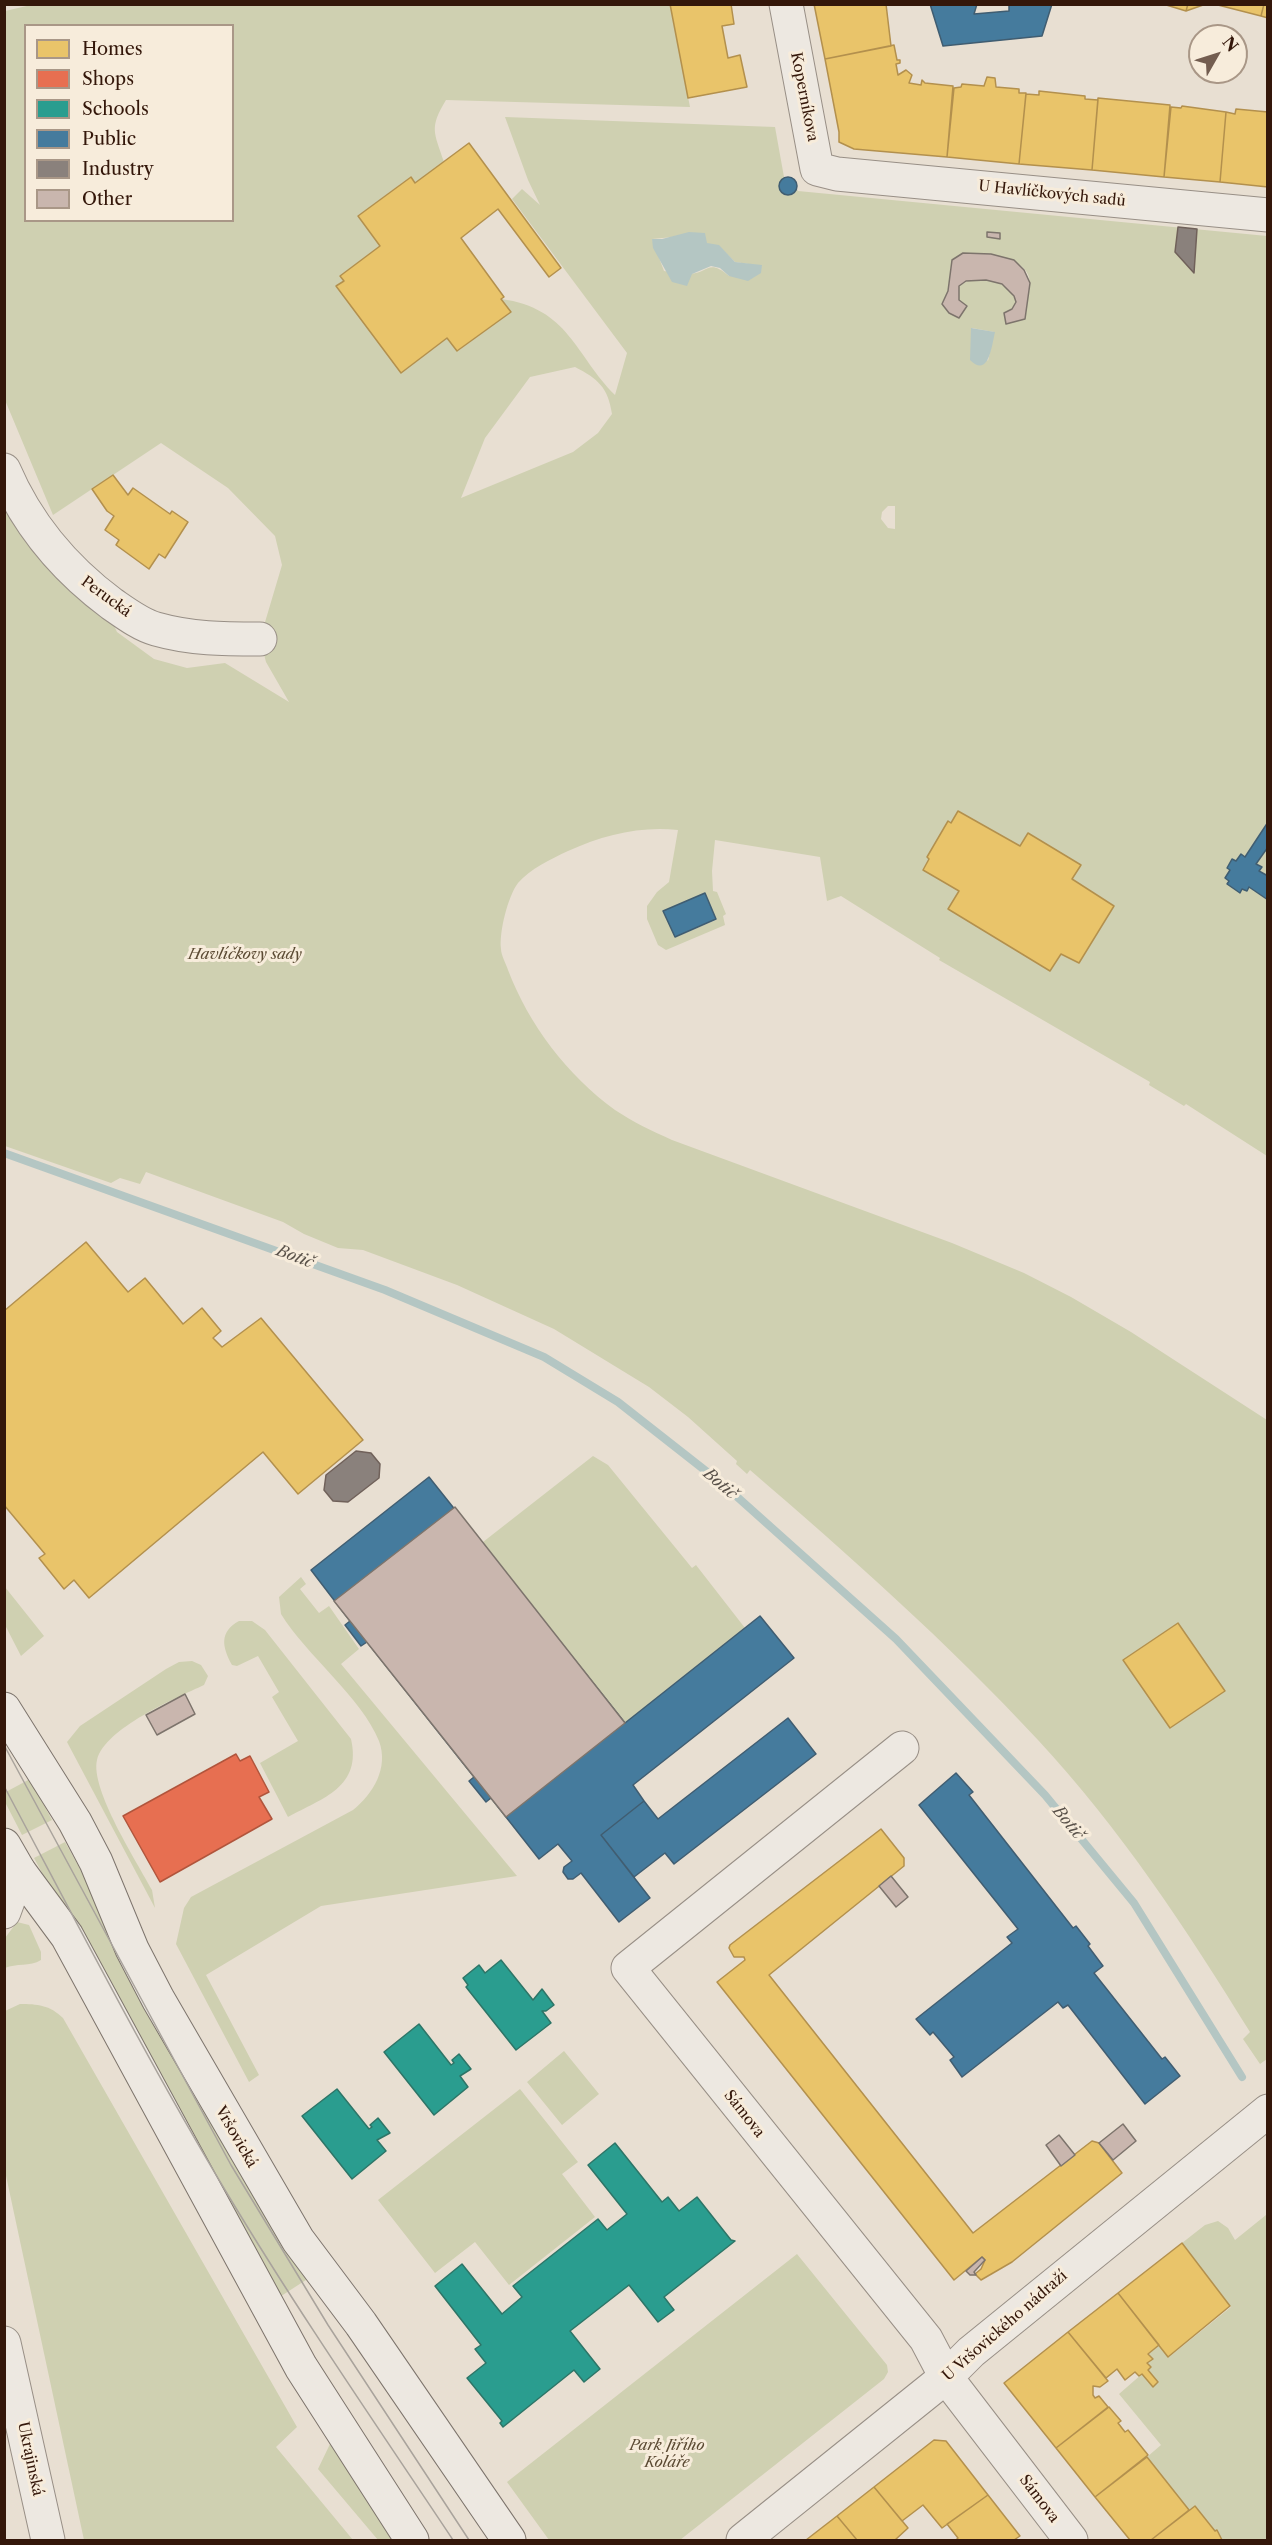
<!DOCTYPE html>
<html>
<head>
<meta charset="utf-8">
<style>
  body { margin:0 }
  #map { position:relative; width:1272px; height:2545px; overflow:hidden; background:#e8dfd2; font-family:"Libre Caslon Text",serif }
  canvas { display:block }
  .frame { position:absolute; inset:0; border:6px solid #34170a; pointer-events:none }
  .legend { position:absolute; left:24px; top:24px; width:210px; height:198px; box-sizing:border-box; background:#f7ecdb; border:2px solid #a99787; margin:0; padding:8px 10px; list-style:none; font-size:18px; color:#34170a }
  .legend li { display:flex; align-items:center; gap:12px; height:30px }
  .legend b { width:30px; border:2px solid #a99787 }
  .north { position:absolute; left:1188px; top:24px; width:60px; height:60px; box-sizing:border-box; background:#f7ecdb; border:2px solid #a99787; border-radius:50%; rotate:51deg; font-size:16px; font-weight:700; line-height:24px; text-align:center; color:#34170a }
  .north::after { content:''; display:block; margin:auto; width:21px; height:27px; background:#735d50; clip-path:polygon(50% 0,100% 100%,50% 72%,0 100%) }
</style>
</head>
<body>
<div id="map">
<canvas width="1272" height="2545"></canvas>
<div class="frame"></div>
<ul class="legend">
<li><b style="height:16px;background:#e9c46a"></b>Homes</li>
<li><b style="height:16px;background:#e76f51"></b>Shops</li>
<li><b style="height:16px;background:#2a9d8f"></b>Schools</li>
<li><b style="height:16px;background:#457b9d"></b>Public</li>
<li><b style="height:16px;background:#8a817c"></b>Industry</li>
<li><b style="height:16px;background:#c9b6ae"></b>Other</li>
</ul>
<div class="north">N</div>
</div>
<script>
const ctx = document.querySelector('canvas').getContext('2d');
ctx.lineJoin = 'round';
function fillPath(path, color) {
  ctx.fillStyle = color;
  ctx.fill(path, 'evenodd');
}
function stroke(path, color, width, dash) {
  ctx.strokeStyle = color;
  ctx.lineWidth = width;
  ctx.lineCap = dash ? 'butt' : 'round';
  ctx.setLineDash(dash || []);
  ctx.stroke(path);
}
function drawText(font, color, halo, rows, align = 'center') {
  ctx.font = font + ' "Libre Caslon Text",serif';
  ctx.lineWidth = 6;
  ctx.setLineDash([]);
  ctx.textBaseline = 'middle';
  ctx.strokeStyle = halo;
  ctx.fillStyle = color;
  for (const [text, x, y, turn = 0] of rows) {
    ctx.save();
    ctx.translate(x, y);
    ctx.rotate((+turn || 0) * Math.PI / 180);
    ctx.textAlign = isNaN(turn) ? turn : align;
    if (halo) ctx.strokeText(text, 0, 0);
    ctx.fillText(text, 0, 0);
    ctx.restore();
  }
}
const green = new Path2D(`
  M31 5H670L690 107 446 100C429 128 434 132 444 162L415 183 410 177 358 216 381 247 341 277 401 373 447 338 458 351 510 312 501 299C569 308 575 355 615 395L627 353 512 199 522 189 540 205 528 180 505 117 775 127 784 177 790 178 798 191 1267 236V822L1245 857 1241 854 1236 861 1232 859 1227 868 1230 870 1227 884 1240 892 1242 889 1247 891 1249 887 1267 900V1156L1186 1104 1184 1106 1149 1085 1150 1082 939 960 940 958 841 896 827 901 820 857 715 840 712 871 713 891 717 892 726 914 723 916 725 925 666 950 658 945 647 919V906L657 892 669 882 678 830C639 826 604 835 568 851 551 859 530 869 518 883 508 896 499 932 501 949 501 955 506 964 508 970 529 1025 567 1075 615 1110 633 1122 652 1131 672 1140L952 1243 1024 1273 1071 1297 1131 1332 1267 1420V2059L1260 2064 1243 2039 1250 2032C1187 1930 1120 1828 1038 1740 948 1643 850 1556 750 1470L747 1474 736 1464 737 1461 688 1417 649 1387 554 1329 457 1285 363 1250 338 1248 304 1234 283 1222 146 1172 140 1184 120 1178 111 1183 5 1146 4 494 108 613 117 632 154 659 187 668 225 663 289 702 266 662 260 639 282 565 275 536 228 488 161 443 53 515 5 400V11ZM26 26H232V220H26ZM673 237 719 246 735 262 762 266 729 276C708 258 709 273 689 274 681 274 672 272 664 271L652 239ZM963 253C984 256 1031 254 1030 285 1029 296 1025 307 1025 319L1006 324 1004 313 1012 309 1016 302C1009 280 977 272 959 286V300L966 306 959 318 949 313 942 304 948 291 952 260ZM972 328 994 332 988 361ZM575 367C598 379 608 387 612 414L598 433 573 452 461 498 485 438 530 377ZM888 506H895V529L888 528 881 519 882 512ZM958 811 1019 846 1028 833 1080 865 1072 879 1114 906 1079 963 1061 954 1050 971 948 909 959 891 923 869 929 859 927 857 948 822 951 823ZM705 893 716 920 676 937 664 911ZM1178 1623 1225 1691 1170 1728 1124 1660Z
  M1267 847V876L1259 871 1262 867 1256 864Z
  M593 1456 608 1465 692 1568 696 1565 745 1628 625 1723 483 1542Z
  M301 1577 306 1584 300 1589 319 1613 329 1606 359 1649 341 1664 517 1876 321 1906 206 1975 259 2075 249 2082 176 1944 184 1908 191 1897 353 1810C373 1794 389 1768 379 1741 362 1698 306 1655 281 1614L279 1597Z
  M5 1587 44 1636 21 1656 5 1625Z
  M239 1621H252L265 1630 351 1739C362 1787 323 1798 288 1817L260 1763 298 1741 272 1697 279 1692 258 1656 237 1666 232 1665C222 1647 219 1632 239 1621Z
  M192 1661 201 1665 208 1676 204 1685C176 1698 105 1728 97 1760 90 1789 137 1862 152 1890L155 1908 67 1742 80 1726 166 1669 179 1662Z
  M30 1779 52 1820 22 1835 5 1802 4 1793Z
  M65 1842 309 2278 275 2300 34 1858Z
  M17 1922 29 1925 41 1952V1960C30 1967 16 1963 5 1968V1938Z
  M20 2004C37 2004 50 2005 63 2018L297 2427 276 2447 353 2540H84L5 2171V2011Z
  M564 2051 599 2094 562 2125 527 2082Z
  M520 2089 578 2162 562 2174 595 2217 509 2285 475 2242 435 2273 378 2200Z
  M1266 2215 1267 2540H1222L1217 2530 1215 2531 1195 2506 1189 2510 1147 2457 1161 2445 1119 2394 1150 2367 1147 2363 1152 2359 1149 2354 1159 2345 1169 2357 1231 2307 1182 2243 1205 2225 1218 2221 1228 2228 1235 2240Z
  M797 2254 887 2365 888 2372 884 2379 680 2540H549L507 2482Z
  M330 2444 394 2540H378L318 2469Z`);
const water = new Path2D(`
  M689 232 705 233 707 243 719 245 735 262 762 265 761 273 748 281 729 276 720 268 711 266 692 274 687 286 672 282 653 248 652 239H662Z
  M971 328 995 332C992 344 989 379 970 360Z`);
const homes = new Path2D(`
  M670 4H731L734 24 722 26 728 58 740 55 747 87 688 98Z
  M814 4H886L891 46 825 59Z
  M1163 4H1188L1186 11Z
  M1188 4H1206L1186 11Z
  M1214 4H1264L1261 16Z
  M1264 4H1268V18L1261 16Z
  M894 45 897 60H900V63L896 64 898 75 906 70 912 75 909 83 921 85 922 80 925 83 953 86 947 157 854 149 839 142V132L825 59Z
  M987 77 995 78 996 87 1019 89V93H1026L1019 164 947 157 954 88 961 87 962 84 984 86Z
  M1039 91 1085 96V99L1098 100 1092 170 1019 164 1026 94 1039 95Z
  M1098 98 1170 105 1164 177 1092 170Z
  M1182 106 1226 112 1220 182 1164 177 1171 107 1181 108Z
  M1236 109 1268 112V187L1220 182 1226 112 1235 114Z
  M469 143 561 268 549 277 498 209 461 238 504 297 501 299 511 312 457 351 447 338 401 373 336 286 344 281 340 276 380 246 358 216 411 177 415 183Z
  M113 475 128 495 133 488 170 514 172 511 188 522 165 558 159 554 149 569 116 545 119 540 105 530 114 516 107 511 92 489Z
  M958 811 1020 846 1028 833 1081 865 1072 879 1114 906 1079 963 1061 954 1050 971 948 909 959 891 923 870 929 859 927 857 948 821 951 823Z
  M86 1242 128 1292 145 1278 183 1324 202 1308 221 1331 213 1338 222 1347 261 1318 363 1440 298 1494 263 1452 89 1598 74 1580 64 1589 39 1558 45 1554 4 1505V1311Z
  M1178 1623 1225 1691 1170 1728 1123 1660Z
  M881 1829 904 1858V1866L769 1975 973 2233 1092 2141 1099 2143 1122 2173 1012 2262 981 2280 975 2274 981 2269 985 2260 982 2257 954 2280 717 1982 745 1960 744 1957H734L729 1948 730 1945Z
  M1182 2243 1230 2306 1168 2357 1118 2293Z
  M1118 2293 1159 2345 1148 2354 1153 2359 1147 2363 1151 2367 1148 2370 1158 2382 1153 2387 1142 2374 1139 2376 1135 2372 1125 2380 1117 2369 1106 2378 1068 2332Z
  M1068 2332 1108 2381 1100 2387 1093 2386V2395L1095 2398 1099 2396 1108 2407 1056 2448 1004 2383Z
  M1109 2407 1121 2421 1118 2423 1125 2432 1128 2430 1148 2455 1095 2497 1056 2448Z
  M934 2440 946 2441 988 2495 942 2528 923 2505 902 2521 874 2487Z
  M1147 2457 1189 2510 1151 2540H1130L1095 2497Z
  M874 2487 908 2528 895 2540H857L837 2516Z
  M988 2495 1020 2536 1014 2540H956L958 2538 947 2524Z
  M1195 2506 1215 2531 1217 2530 1222 2540H1151Z
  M837 2516 857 2540H806Z`);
const shops = new Path2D(`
  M236 1754 240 1761 250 1756 269 1792 259 1797 272 1819 160 1882 123 1816Z`);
const schools = new Path2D(`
  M501 1960 533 2000 542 1989 554 2005 546 2011H542L551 2023 516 2050 466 1987 468 1985 463 1978 479 1965 485 1973Z
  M419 2024 451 2065 454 2063 452 2060 459 2054 471 2069 460 2076 468 2087 434 2115 384 2052Z
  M337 2089 369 2129 372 2127 370 2125 378 2118 390 2133 377 2140 386 2151 352 2179 302 2116Z
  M615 2143 662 2202 668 2197 679 2211 697 2197 731 2240 735 2241 664 2297 674 2310 658 2322 629 2285 570 2331 600 2369 584 2382 574 2370 503 2427 500 2423 502 2421 467 2378 486 2363 475 2349 481 2345 435 2286 462 2264 502 2314 522 2297 513 2286 598 2219 607 2230 627 2214 588 2165Z`);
const public = new Path2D(`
  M930 4H977L974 14 1009 11V4H1052L1042 36 943 46Z
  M779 186a9 9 0 1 1 18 0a9 9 0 1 1-18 0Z
  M1268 822V847L1256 864 1262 867 1259 871 1268 876V900L1249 887 1247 891 1242 889 1240 893 1227 884 1229 881 1225 878 1230 870 1227 868 1232 859 1236 861 1241 854 1245 857Z
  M705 893 716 919 675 937 663 911Z
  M429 1477 625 1723 760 1616 794 1658 633 1785 644 1801 601 1835 650 1898 619 1922 581 1873 573 1879H568L563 1872 564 1867 572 1861 558 1844 539 1859 491 1798 486 1802 469 1781 474 1777 367 1642 361 1646 345 1625 350 1621 311 1570Z
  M788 1718 816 1754 674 1864 665 1853 634 1877 601 1835 644 1801 658 1819Z
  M956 1773 973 1792 969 1795 1073 1928 1076 1926 1090 1944 1088 1946 1103 1966 1094 1973 1162 2059 1165 2057 1180 2076 1145 2104 1068 2005 1063 2008 1058 2002 962 2077 950 2060 954 2057 933 2032 930 2035 916 2019 1012 1943 1007 1937 1018 1929 919 1805Z`);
const industry = new Path2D(`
  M1178 227 1197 229 1194 273 1175 252Z
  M356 1451 371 1453 380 1464 379 1478 348 1502 333 1501 324 1490 326 1475Z`);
const stream = new Path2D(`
  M4 1153 385 1290 544 1357 618 1402 725 1486 896 1639 1045 1795 1134 1903 1242 2077`);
const building = new Path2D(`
  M987 232 1000 233V239L987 237Z
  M963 253 991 254 1014 260 1024 270 1030 283 1025 319 1006 324 1004 313 1012 309 1016 302 1014 296 1002 284 986 280 966 281 959 286V300L967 306 959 318 949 313 942 304 948 291 952 260Z
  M455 1507 625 1723 506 1817 334 1601Z
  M185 1694 195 1714 157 1735 146 1715Z
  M891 1876 908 1897 896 1907 879 1886Z
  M1123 2124 1136 2141 1113 2160 1099 2143Z
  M1059 2135 1075 2155 1061 2166 1046 2145Z
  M982 2257 985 2260 974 2272 976 2275H970L966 2271Z`);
const street = new Path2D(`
  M786 4 817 169 837 174 1268 215
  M4 470C27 524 65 569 112 604 125 613 141 625 156 629 191 639 224 639 260 639
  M902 1748 628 1968 926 2339 946 2377 1071 2540
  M4 1912 19 1871
  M4 2343 48 2540
  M743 2540 946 2377 971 2352 1268 2111`);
const secondary = new Path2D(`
  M4 1709 75 1822 96 1862 132 1949 158 1999 298 2240 361 2324 509 2540
  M4 1845 19 1871 67 1936 301 2367 412 2540`);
const tram = new Path2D(`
  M4 1745 231 2165 328 2325 469 2540
  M4 1786C77 1923 148 2062 228 2195 299 2313 377 2426 453 2540`);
const streetNames = [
  ["Koperníkova",804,97,79],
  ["U Havlíčkových sadů",1052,194,6],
  ["Perucká",106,597,36],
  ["Sámova",744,2114,52],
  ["Vršovická",236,2137,60],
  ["U Vršovického nádraží",1005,2326,-41],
  ["Ukrajinská",30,2459,78],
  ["Sámova",1039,2499,53]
];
const parkNames = [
  ["Havlíčkovy sady",245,955],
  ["Park Jiřího",667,2446],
  ["Koláře",667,2463]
];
const waterNames = [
  ["Botič",295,1257,20],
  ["Botič",720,1484,40],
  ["Botič",1068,1823,50]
];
fillPath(green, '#cfd0b1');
fillPath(water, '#b4c6c3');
fillPath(homes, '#e9c46a');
stroke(homes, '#b3904d', 1.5);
fillPath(shops, '#e76f51');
stroke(shops, '#b1553c', 1.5);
fillPath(schools, '#2a9d8f');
stroke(schools, '#2d7567', 1.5);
fillPath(public, '#457b9d');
stroke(public, '#405d71', 1.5);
fillPath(industry, '#8a817c');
stroke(industry, '#70615a', 1.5);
stroke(stream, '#b4c6c3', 8);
fillPath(building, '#c9b6ae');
stroke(building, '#7d746c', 1.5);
stroke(street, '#988f86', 35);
stroke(secondary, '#7d746c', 35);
stroke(street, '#ede8e1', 33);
stroke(secondary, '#ede8e1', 33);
stroke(tram, '#a9a39c', 1.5);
drawText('15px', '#34170a', '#f7ecdb', streetNames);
drawText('italic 15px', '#5c4b34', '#f7ecdb', parkNames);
drawText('italic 16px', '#595149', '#f7ecdb', waterNames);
</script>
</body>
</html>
